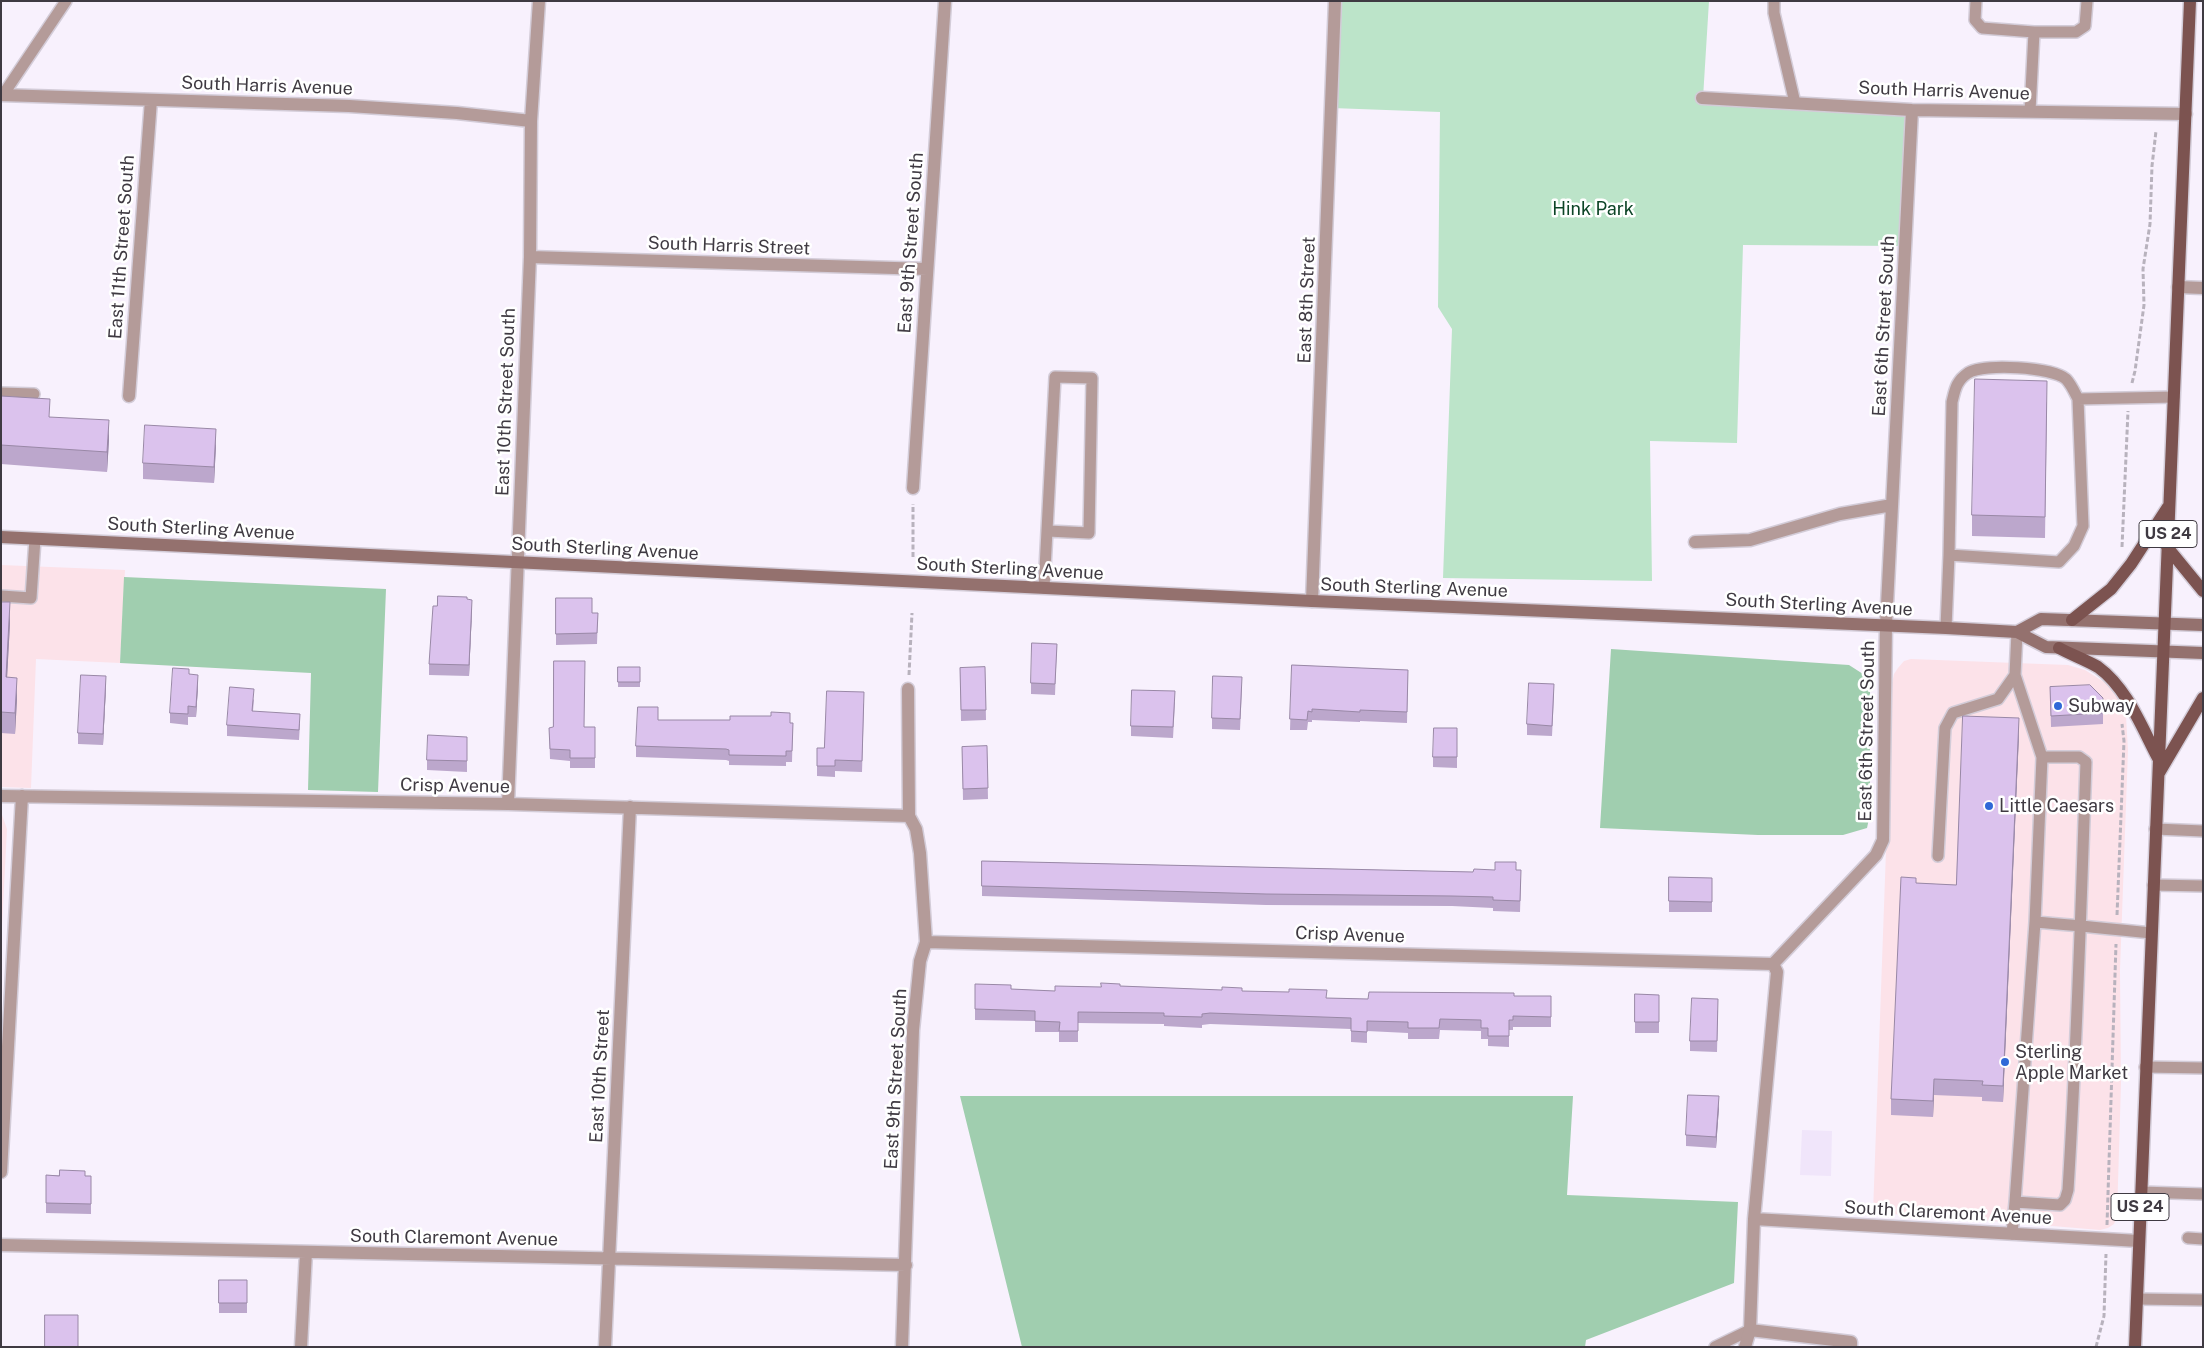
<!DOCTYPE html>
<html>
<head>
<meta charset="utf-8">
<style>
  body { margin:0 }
  #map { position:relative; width:2204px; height:1348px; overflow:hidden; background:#f8f1fd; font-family:"Public Sans",sans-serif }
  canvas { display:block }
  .frame { position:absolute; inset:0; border:2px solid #3f3a42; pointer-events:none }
</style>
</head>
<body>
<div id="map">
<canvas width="2204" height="1348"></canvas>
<div class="frame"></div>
</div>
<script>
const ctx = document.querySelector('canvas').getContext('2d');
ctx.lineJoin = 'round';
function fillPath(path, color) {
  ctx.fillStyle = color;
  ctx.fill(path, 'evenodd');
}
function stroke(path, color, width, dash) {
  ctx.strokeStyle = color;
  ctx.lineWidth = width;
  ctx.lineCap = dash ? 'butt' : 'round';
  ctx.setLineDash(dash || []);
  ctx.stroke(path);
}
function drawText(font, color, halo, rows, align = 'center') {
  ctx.font = font + ' "Public Sans",sans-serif';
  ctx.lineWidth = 5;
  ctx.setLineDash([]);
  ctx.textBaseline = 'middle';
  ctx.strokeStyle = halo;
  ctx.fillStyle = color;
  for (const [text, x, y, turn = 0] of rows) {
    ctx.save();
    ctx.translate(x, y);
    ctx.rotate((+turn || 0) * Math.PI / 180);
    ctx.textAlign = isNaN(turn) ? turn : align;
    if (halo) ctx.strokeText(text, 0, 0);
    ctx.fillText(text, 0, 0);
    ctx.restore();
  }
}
const commercial = new Path2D(`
  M1 565 125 570 120 663 36 659 31 788 1 787Z
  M1911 659 2068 665 2085 670 2109 685 2120 700 2126 716 2128 750 2120 970 2121 1084 2117 1216 2114 1224 2108 1228 2100 1230 1957 1218 1873 1213 1892 683 1894 674 1898 668 1904 661Z
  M1 812 7 829 1 946Z`);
const industrial = new Path2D(`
  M1802 1130 1832 1131 1831 1176 1800 1175Z`);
const green = new Path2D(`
  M1342 1H1709L1703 98 1912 110 1905 246 1743 245 1737 443 1650 441 1652 581 1443 578 1452 329 1438 307 1440 112 1332 108Z`);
const forest = new Path2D(`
  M124 577 386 589 378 792 308 790 311 673 120 663Z
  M1611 649 1849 665 1863 674 1870 683V814L1867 828 1843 835H1758L1600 828Z
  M960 1096H1573L1567 1195 1738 1202 1734 1283 1586 1340 1585 1347H1022Z`);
const path = new Path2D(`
  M2132 383 2135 371 2144 305 2143 269 2150 224 2152 166 2156 131
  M2122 547 2128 411
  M913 557V504
  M909 675 912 613
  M2117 915 2124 741 2122 724
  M2107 1225 2116 944
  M2096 1347 2104 1316 2106 1254`);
const service = new Path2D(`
  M1774 1V13L1795 103
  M1976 1 1975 20 1982 28 2034 32H2076L2085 26 2087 1
  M3 95 66 1
  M2030 111 2034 32
  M1 393 34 394
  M1949 555 1952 402C1955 390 1956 381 1968 373 1984 363 2052 367 2066 379 2071 384 2075 393 2078 399
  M1044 588 1055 377 1092 378 1089 533 1048 531
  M1 596 31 598 35 539
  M1946 628 1949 555 2059 562 2074 546 2083 526 2078 399 2174 397
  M2017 632 2015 675 2042 757
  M2155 829 2203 831
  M1938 856 1945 728 1953 713 1998 699 2015 675
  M2153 885 2203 886
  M2035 922 2042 757H2079L2086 762C2081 905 2077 1047 2068 1190L2065 1200 2060 1205 2015 1202 2035 922C2074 925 2112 929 2151 933
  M2145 1067 2203 1068
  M2141 1192 2203 1194
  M2012 1234 2015 1202
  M2188 1238 2203 1239
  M2137 1299 2203 1300
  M1715 1347 1750 1330`);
const minor = new Path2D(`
  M1 95 349 106 457 113 531 121
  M1702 98 1912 110 2186 114
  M530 257 927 269
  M2178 287 2203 288
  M129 396 151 100
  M913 488 945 1
  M1695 542 1750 540 1840 514 1892 505
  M1312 601 1335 1
  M1 796 508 804 909 816
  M508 804 530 257 531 121 539 1
  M926 942 1773 964
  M1 1172 22 796
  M1754 1219 2139 1241
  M1 1245 906 1265
  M1750 1330 1754 1219 1777 972 1773 964 1876 855 1883 840 1886 625 1912 110
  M301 1347 306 1252
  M605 1347 630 807
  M902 1347 913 1030 920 961 926 942 920 853 916 829 909 816 908 689
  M1745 1347 1750 1330 1851 1342V1347`);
const secondary = new Path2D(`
  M1 537 1312 601 1946 628 2017 632 2046 647 2203 653
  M2017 632 2041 619 2203 625`);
const primary = new Path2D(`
  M2167 547 2203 591
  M2072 620 2111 589 2131 564 2168 507
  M2059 648C2072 655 2086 660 2098 667 2127 688 2142 728 2158 758
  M2159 773 2203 698
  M2135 1347 2190 1`);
const wall = new Path2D(`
  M1 396 50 417 109 440 107 472 1 464Z
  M2047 402 2045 538 1972 536V515Z
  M216 445 214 483 143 479V463Z
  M556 598 592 613H598L597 644 556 645Z
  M467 599 472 610 469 676 429 675V664L437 606Z
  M1 602 10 623 7 677 17 699 15 734 1 733Z
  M1057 644 1055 695 1031 694V683Z
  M1292 665 1408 670 1407 723 1360 721V722L1312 720V722H1308L1307 730H1290Z
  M618 667H640V687H618Z
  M985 667 986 720 961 721 960 668Z
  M189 674 198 686 196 717H188V725L170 723V713Z
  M106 687 103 745 78 744V733Z
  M2050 687 2103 713V724L2051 727Z
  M1242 688 1240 730 1212 729V718Z
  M1554 695 1552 736 1527 735V724Z
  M254 699 253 711 300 724 299 740 227 736V725Z
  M1175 702 1173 738 1131 736V726Z
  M864 703 862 772 835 771V777L817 776V748H824Z
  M658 720 793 723 792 762H786V766L729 765V761L726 760 636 757V746Z
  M595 727V768H570V761L550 759 549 728Z
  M1457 728V768L1433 767V757Z
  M2019 734 2003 1102 1982 1101V1097L1934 1095 1933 1117 1891 1115V1099L1916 883 1956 885Z
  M467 737V772L427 770V760Z
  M987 746 988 799 963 800 962 747Z
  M982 861 1473 872 1516 870 1521 880 1520 912 1493 911V908L1452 906 1266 905 982 896Z
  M1669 877 1712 878V912H1669Z
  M975 984 1011 989 1055 991 1101 987 1120 986 1242 991 1327 998 1368 999 1514 996H1551V1027H1513V1030H1509V1047L1488 1046V1039H1481V1031L1440 1030 1439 1039H1408V1033L1367 1031V1043L1351 1042V1029L1210 1024 1202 1025V1028L1164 1026V1024L1078 1023V1042H1059V1032H1035V1021L975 1020Z
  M1635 994 1659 995V1033H1635Z
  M1718 1010 1717 1052 1690 1051V1041Z
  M1719 1107 1716 1148 1686 1146V1135Z
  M46 1175 91 1176V1214L46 1213Z
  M219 1280H247V1313H219Z`);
const shadedWall = new Path2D(`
  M109 420V440L107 472V452Z
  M216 429V445L214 483V467Z
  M472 600V610L469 676V665Z
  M10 602V623L6 698V677Z
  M198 675V686L196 717V707Z
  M106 676V687L103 745V734Z
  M17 678V699L15 734V713Z
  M2019 718V734L2003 1102V1086Z
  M1934 1079V1095L1933 1117V1101Z
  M1719 1096V1107L1716 1148V1137Z`);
const building = new Path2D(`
  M1975 379 2047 381 2045 517 1972 515Z
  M1 396 50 399 49 417 109 420 107 452 1 445Z
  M145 425 216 429 214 467 143 463Z
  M438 596 467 597V599L472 600 469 665 429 664 433 606H437Z
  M556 598H592V613H598L597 633 556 634Z
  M1 602H10L6 677 17 678 15 713 1 712Z
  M1032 643 1057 644 1055 684 1031 683Z
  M554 661H585L584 727H595V758H570V750L550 749 549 728 553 727Z
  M1292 665 1408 670 1407 712 1360 710V712L1312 709V712L1308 711 1307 720 1290 719Z
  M618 667H640V682H618Z
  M985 667 986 710H961L960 668Z
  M173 668 189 669V674L198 675 196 707 188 706V714L170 713Z
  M81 675 106 676 103 734 78 733Z
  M1213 676 1242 677 1240 719 1212 718Z
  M1529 683 1554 684 1552 726 1527 724Z
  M2090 685 2103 698V713L2051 716 2050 687Z
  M230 687 254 689 252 711 300 714 299 730 227 725Z
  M1132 690 1175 691 1173 727 1131 726Z
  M827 691 864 692 862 761 835 760V766H817V748H824Z
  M638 707H658V720H730V716H771V712L790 713V723H793L792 751H786V756L729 755V750L726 749 636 746Z
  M1963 716 2019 718 2003 1086 1982 1085 1983 1081 1934 1079 1933 1101 1891 1099 1901 877 1916 878V883L1956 885Z
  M1434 728H1457V757H1433Z
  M428 735 467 737V761L427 760Z
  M987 746 988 788 963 789 962 747Z
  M982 861 1473 872 1474 869 1495 870V862H1516V870H1521L1520 901 1493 900V897L1452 896 1266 894 982 886Z
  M1669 877 1712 878V902L1669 901Z
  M1101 983 1120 984V986L1222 990V987L1242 988V991L1289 992V989L1327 990 1326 998 1368 999 1369 992 1514 993V996H1551V1017L1513 1016V1020H1509V1036H1488V1028H1481V1020L1440 1019 1439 1028H1408V1022L1367 1021V1032L1351 1031V1018L1210 1013 1202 1014V1017L1164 1016V1013L1078 1012V1031H1059L1060 1022 1035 1021V1011L975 1009V984L1011 985V989L1055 991V986L1101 987Z
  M1635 994 1659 995V1022H1635Z
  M1692 998 1718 999 1717 1041H1690Z
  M1688 1095 1719 1096 1716 1137 1686 1135Z
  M60 1170 85 1171V1176H91V1204L46 1203V1175L59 1176Z
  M219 1280H247V1303H219Z
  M45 1315H78V1347H45Z`);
const markers = [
  [2058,706,5,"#2f68d7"],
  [1989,806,5,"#2f68d7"],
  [2005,1062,5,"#2f68d7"]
];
const shields = [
  [2168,534,58],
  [2140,1207,58]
];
const shieldNames = [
  ["US 24",2168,534],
  ["US 24",2140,1207]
];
const streetNames = [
  ["South Harris Avenue",267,86,2],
  ["South Harris Avenue",1944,91,2],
  ["East 9th Street South",911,243,-86],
  ["South Harris Street",729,246,2],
  ["East 11th Street South",122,247,-86],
  ["East 8th Street",1307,300,-88],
  ["East 6th Street South",1884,326,-87],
  ["East 10th Street South",506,402,-88],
  ["South Sterling Avenue",201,529,3],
  ["South Sterling Avenue",605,549,3],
  ["South Sterling Avenue",1010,569,3],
  ["South Sterling Avenue",1414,588,2],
  ["South Sterling Avenue",1819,605,3],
  ["East 6th Street South",1867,731,-89],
  ["Crisp Avenue",455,786,1],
  ["Crisp Avenue",1350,935,2],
  ["East 10th Street",600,1076,-87],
  ["East 9th Street South",896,1079,-87],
  ["South Claremont Avenue",1948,1213,3],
  ["South Claremont Avenue",454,1238,1]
];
const parkNames = [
  ["Hink Park",1593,209]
];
const poiNames = [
  ["Subway",2068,706],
  ["Little Caesars",1999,806],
  ["Sterling",2015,1052],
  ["Apple Market",2015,1073]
];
fillPath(commercial, '#fce2e9');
fillPath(industrial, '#f0e5fa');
fillPath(green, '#bce4c9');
fillPath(forest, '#a0ceaf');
stroke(service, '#d3ccd8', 14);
stroke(minor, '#d3ccd8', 15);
stroke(secondary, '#d3ccd8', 15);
stroke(primary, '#d3ccd8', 15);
stroke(path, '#b8b2bd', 3, [5, 2.5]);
stroke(service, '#b49b99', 11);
stroke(minor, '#b49b99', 12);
stroke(secondary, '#94716e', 12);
stroke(primary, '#7c5350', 12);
fillPath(wall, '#bca7cc');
fillPath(shadedWall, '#9988a6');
fillPath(building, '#dbc2ed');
stroke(building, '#9988a6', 1);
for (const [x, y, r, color] of markers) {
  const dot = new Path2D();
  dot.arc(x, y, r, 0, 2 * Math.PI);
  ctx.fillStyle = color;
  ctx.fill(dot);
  stroke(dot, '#fff', 2);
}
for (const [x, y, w] of shields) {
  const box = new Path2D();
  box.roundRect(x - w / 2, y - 13.5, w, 27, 4);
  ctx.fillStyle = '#fff';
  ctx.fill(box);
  stroke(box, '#3f3a42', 1);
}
drawText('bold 16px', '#3f3a42', null, shieldNames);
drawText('18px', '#3f3a42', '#fff', streetNames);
drawText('18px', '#0d4527', '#fff', parkNames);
drawText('18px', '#3f3a42', '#fff', poiNames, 'left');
</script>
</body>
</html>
